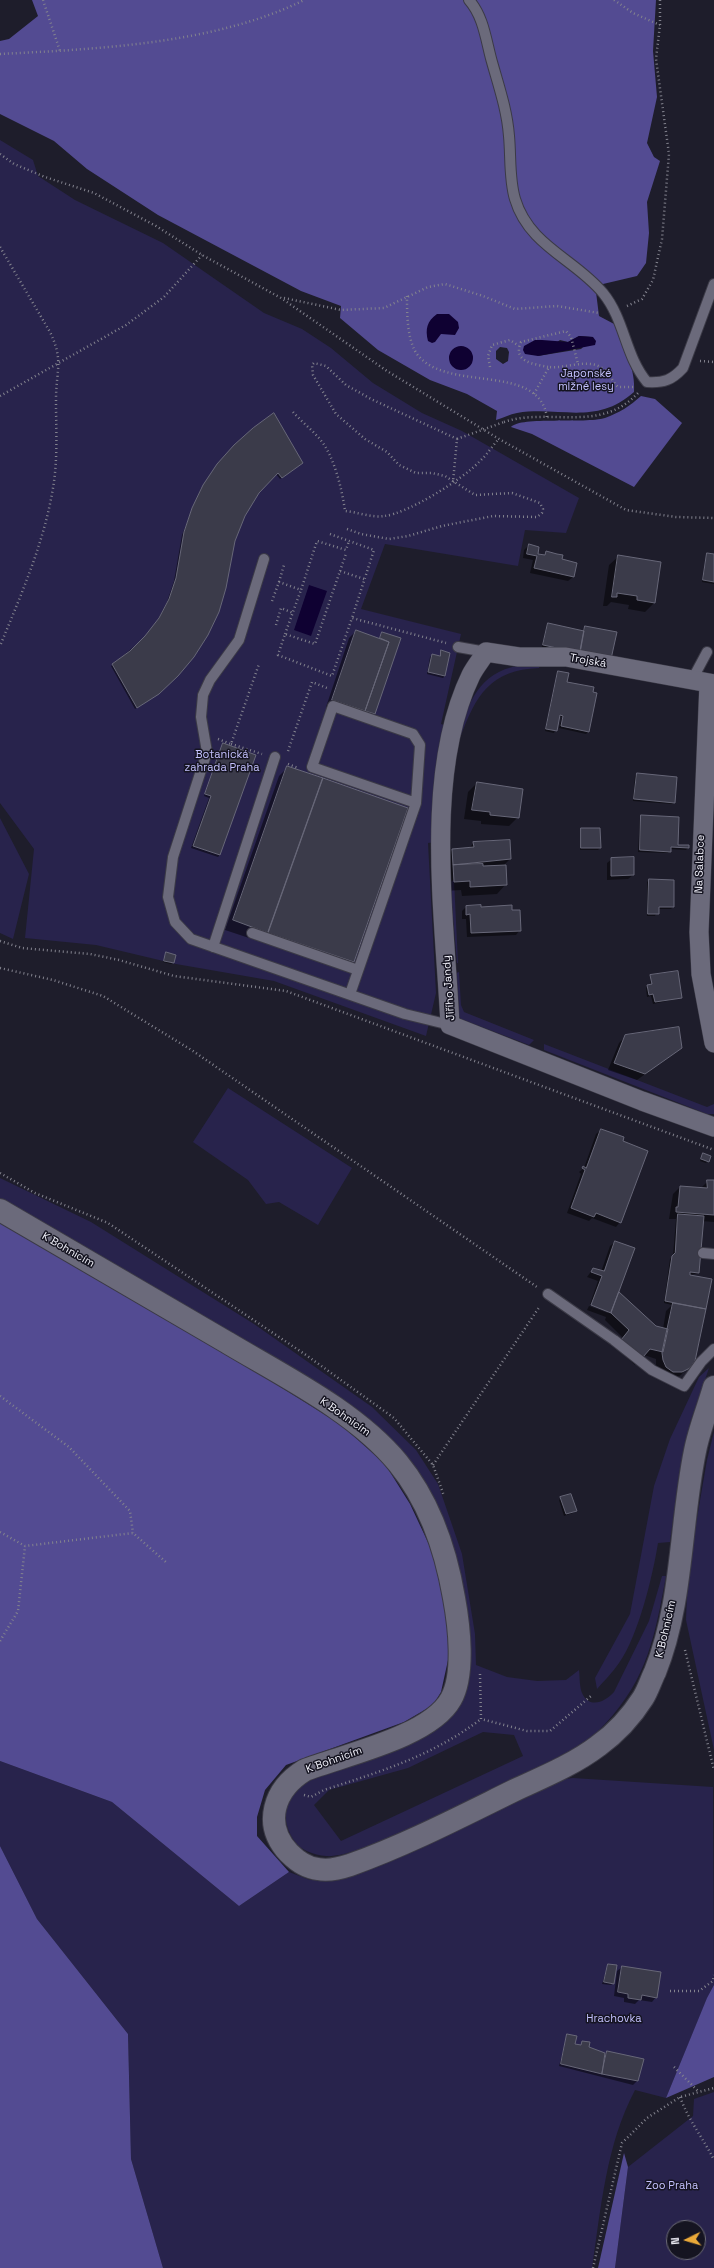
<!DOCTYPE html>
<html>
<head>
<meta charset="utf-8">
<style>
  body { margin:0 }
  #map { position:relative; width:714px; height:2268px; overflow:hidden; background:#1e1d2b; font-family:"Space Grotesk",sans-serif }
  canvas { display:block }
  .north { position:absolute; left:666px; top:2220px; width:40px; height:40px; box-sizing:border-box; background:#151421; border:1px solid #6d6c77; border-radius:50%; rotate:265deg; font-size:11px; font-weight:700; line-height:16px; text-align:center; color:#f0f0f9 }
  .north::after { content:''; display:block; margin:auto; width:14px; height:18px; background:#eba939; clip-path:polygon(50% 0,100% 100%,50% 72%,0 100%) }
</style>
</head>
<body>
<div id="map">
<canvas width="714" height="2268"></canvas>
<div class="north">N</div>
</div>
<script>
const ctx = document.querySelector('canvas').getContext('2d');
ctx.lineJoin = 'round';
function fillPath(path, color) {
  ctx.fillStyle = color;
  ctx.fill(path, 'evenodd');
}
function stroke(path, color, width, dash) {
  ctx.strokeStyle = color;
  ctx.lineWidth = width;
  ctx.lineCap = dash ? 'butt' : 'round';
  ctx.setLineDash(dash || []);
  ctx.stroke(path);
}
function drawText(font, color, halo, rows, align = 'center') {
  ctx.font = font + ' "Space Grotesk",sans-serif';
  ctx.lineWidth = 3;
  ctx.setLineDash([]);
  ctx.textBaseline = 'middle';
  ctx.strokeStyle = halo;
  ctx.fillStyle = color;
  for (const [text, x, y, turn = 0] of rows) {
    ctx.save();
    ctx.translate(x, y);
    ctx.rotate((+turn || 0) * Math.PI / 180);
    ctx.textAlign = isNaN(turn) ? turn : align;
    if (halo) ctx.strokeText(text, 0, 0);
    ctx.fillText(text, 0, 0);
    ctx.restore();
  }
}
const green = new Path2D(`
  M0 140 33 160 38 176 75 200 163 243 264 313 302 329 331 348 373 383 422 413 462 431 579 498 566 533 525 530 518 566 385 544 361 609 461 634 441 724 447 726 436 842 428 843 436 993 426 1036 274 981 176 964 96 945 25 938 34 849 0 803Z
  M527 664 540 665 539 668C490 670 476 695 460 738L457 733C473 695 481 670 527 664Z
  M0 818 29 874 13 939 0 933Z
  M454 880 458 963H457L450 882Z
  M459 972 461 1005 464 1012 534 1040 529 1045 461 1019 459 1016 456 973Z
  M544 1044 707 1107 714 1104V1114H707L544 1050Z
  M228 1088 352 1168 318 1225 279 1202 266 1204 248 1180 193 1142Z
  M0 1178 91 1222 254 1324 372 1407 416 1450 438 1484 462 1554 475 1634 476 1665 507 1677 537 1681 566 1680 579 1670C580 1677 579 1688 583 1695 591 1709 606 1701 614 1692L649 1621 662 1576H666C655 1635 648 1678 605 1724 589 1741 569 1753 548 1765 526 1777 501 1786 478 1797 447 1811 356 1859 326 1856 314 1855 299 1850 293 1839 284 1824 282 1807 294 1792 313 1770 344 1773 366 1757 402 1734 435 1705 468 1680L415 1471 0 1201ZM483 1732 514 1735 523 1756 341 1841 314 1805 329 1790 408 1768Z
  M709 1368 690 1423 679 1475 670 1542 658 1543C653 1575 638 1637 619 1663 613 1672 604 1681 597 1689L595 1678 630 1614 654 1486 670 1439 699 1377Z
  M714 1432V1750L686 1620 688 1570 707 1460Z
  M0 1761 112 1802 239 1906 289 1872 310 1880 337 1879 526 1798 564 1779 573 1778 713 1787 714 1993 707 1999 666 2098 635 2090C606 2145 601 2208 592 2268H163L131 2159 128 2034 37 1919 0 1846Z
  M714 2092V2268H615L628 2167 693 2116 694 2099ZM674 2228H698V2252H674Z`);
const forest = new Path2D(`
  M32 0H656L653 51 657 97 647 143 654 157 660 161 647 202 649 233 646 263 637 276 603 284 596 292 599 316 616 325C624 346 636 370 634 392 596 426 560 406 517 413 510 414 503 418 496 420L497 411 467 394 430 380 378 350 340 318 341 306 301 291 158 215 87 169 54 141 0 114V41L9 39 38 16ZM579 336 593 337 581 349 538 356 560 340 568 342ZM500 347 507 348 509 352 508 361 503 364 496 359V351Z
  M641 396 655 399 682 423 634 487 532 434 511 427C521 416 585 424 605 418 619 413 630 406 641 396Z
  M0 1220 226 1353 340 1424 385 1464 410 1504 433 1553 445 1609 450 1651 441 1692 433 1705 404 1722 286 1765 265 1790 257 1817V1836L289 1872 239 1906 112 1802 0 1761Z
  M0 1846 37 1919 128 2034 131 2159 163 2268H0Z
  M714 1985V2077L666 2098 707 1998Z
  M624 2153 628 2167 615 2268H598Z`);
const water = new Path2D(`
  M437 314H449L458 322 459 328 455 335 441 334 435 342 432 343 428 341C425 329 427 321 437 314Z
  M579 336 593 337 596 341 595 345 538 356 525 354 523 350 524 346 535 340H542L568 342Z
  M449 358a12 12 0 1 1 24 0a12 12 0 1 1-24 0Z
  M309 585 327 591 311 636 294 630Z`);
const shadow = new Path2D(`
  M300 465 280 479 276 474 259 492 244 515 155 695 135 709 111 666 144 638 157 621 167 602 174 581 182 535 201 488Z
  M529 545 537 555 543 556 546 553 560 560 573 577 568 581 530 573 533 560 523 558 524 550Z
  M708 554 714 555V584L702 582Z
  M619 556 654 603 645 612 628 609 629 605 611 602 607 606H603L609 565Z
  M548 624 581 632 586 627 616 633 576 654 542 647Z
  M356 631 379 639 382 633 400 639 374 714 357 718 326 707 349 638Z
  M442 652 445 676 443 678 427 674 430 657 432 655 439 656Z
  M558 672 566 683 588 732 586 734 559 728 562 717H559L554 733 545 731Z
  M223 744 220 855 218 857 191 848 209 798 204 796Z
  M288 767 353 962 351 964 266 934 258 941 225 930 279 776Z
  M637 774 674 802 672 804 633 801 635 776Z
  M477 783 518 817 509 826 481 824V821L464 819 468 792Z
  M642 816 677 846 688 848 686 850 670 849 668 853 638 852 640 818Z
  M582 829 600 848 598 850H580V831Z
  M474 843 510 859 503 866 506 884 497 894 462 896 461 890 445 891 443 859 452 850 468 849Z
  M612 859 633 875 628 879 607 880V863Z
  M649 880 673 907 671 909H658L655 916H647V882Z
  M511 906V911L520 930 516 935 467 937 466 919H462V911L466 907Z
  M167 953 173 962 171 964 163 962Z
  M650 977 651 989 681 998 653 1004 651 996 647 997 646 988 650 985Z
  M626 1036 681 1048 637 1080 608 1070 619 1043Z
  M601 1130 620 1222 616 1227 592 1218 589 1221 567 1213 581 1174 579 1172 584 1168 596 1134Z
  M704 1154 708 1161 706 1163 700 1161Z
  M708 1181H714V1222L701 1221 698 1273 687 1276 710 1280 694 1360 681 1375 674 1379 656 1367V1359L644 1355 635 1365 615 1347 623 1338 605 1320 606 1317 587 1310 589 1306 608 1313V1310L590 1304 598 1281 587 1277 593 1269 601 1272 610 1246 615 1242 616 1296 619 1293 656 1327 663 1329 666 1311 672 1305 664 1303 670 1259 673 1256 676 1219H669L673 1194 680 1187 701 1188Z
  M561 1498 575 1511 573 1513 564 1516 559 1500Z
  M608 1965 613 1983 611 1985 602 1984Z
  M622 1967 656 1997 652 2002 639 2000 635 2004 624 2002V1998L614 1996 617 1971Z
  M568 2035 574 2045 580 2046 582 2042 588 2048 595 2051 643 2060 637 2081 633 2085 559 2066Z`);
const building = new Path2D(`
  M274 413 303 463 282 478 278 473 259 493 245 516 235 541 226 588 219 612 208 635 194 657 178 676 159 694 137 708 112 664 130 651 145 636 159 618 169 599 176 578 184 532 192 508 203 485 217 464 234 445 253 428Z
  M529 544 539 547 538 554 545 555 546 551 557 554 563 555 562 559 577 563 574 577 534 568 537 556 527 554Z
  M707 553 714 554V582L703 580Z
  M618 555 661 562 655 603 637 600V596L617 593V597H612Z
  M548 623 584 631 580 653 543 645Z
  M585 626 617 632 611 659 580 653Z
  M356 630 389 642 365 711 332 700Z
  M382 632 401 638 375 714 365 711 389 642 380 638Z
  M441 650 450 653 445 676 428 672 432 654 440 656Z
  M558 671 569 673 567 682 594 687 593 692 597 693 589 732 561 726 563 716 560 715 557 731 546 729Z
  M223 743 256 755 220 855 193 846 211 796 205 794Z
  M287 766 323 778 268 933 233 920Z
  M637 773 677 777 675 803 634 799Z
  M323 778 408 808 354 962 268 933Z
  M477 782 523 789 519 818 490 815V812L472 810Z
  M641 815 679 817 678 845H689V848L671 847V852L640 850Z
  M581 828H600L601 848H581Z
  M510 840 511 859 453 865 452 849 474 847 473 842Z
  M634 857V875L611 876V858Z
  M483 864V866L506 865 507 885 470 887V881L454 882 453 865Z
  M649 879 674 880V907H659V914H648Z
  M481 905V907L512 905V910H520L521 931 471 933 470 914 466 915V906Z
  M166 952 176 955 174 963 164 961Z
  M678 971 682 998 655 1002 653 994 649 995 647 985 652 984 650 975Z
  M679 1027 682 1048 645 1074 614 1063 625 1035Z
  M601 1129 624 1137 623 1141 648 1151 621 1223 596 1213 594 1217 571 1208 585 1170 582 1168 583 1166 586 1168Z
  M703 1153 711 1156 709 1162 701 1159Z
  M707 1180H714V1215L676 1212V1207H678L680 1186 707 1188Z
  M678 1214 704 1216 699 1273 690 1272V1275L712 1279 706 1309 665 1301 672 1256 675 1253Z
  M615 1241 635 1248 611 1313 591 1305 602 1276 591 1272 593 1268 604 1271Z
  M619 1292 656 1326 668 1329 663 1352 650 1349 643 1357 621 1340 629 1330 611 1313Z
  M673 1303 706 1309 695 1361 690 1368 682 1372H673L666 1367 663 1360 662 1353Z
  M571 1494 577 1511 566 1514 560 1497Z
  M608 1964 617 1965 614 1984 604 1982Z
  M622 1966 661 1972 657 1998 642 1995 641 2000 628 1998V1994L618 1992Z
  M567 2034 577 2036 575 2044 581 2045 582 2041 590 2042 589 2047 605 2053 602 2074 561 2064Z
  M607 2051 644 2059 638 2081 602 2074Z`);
const path = new Path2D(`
  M43 0 60 51
  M614 0 633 13 660 25
  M0 54C97 49 216 44 304 0
  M0 154 14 164 45 177 94 193 156 226 202 255 281 298 387 371 499 439 626 510 676 517 714 518
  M0 247 50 332C64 361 56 370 56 400 56 429 58 459 53 488 44 543 21 595 0 646
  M407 296C407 313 407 336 415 351 441 395 540 360 547 418
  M284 298 341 310 384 308 428 287 445 284 483 296 515 309 557 306 599 313
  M627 306 642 299 653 280 662 239 669 154 656 59 660 25V0
  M700 361 714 362
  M490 367 488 356 492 345 510 340 519 346
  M548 367C534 364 512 362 521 342L566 331 571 337 578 364
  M534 394 549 367C565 369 587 358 602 368 610 372 612 382 618 387H634
  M0 396 126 325 164 297 202 255
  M293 412C301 421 311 429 319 438 334 455 342 489 345 511 357 512 372 518 384 516 407 514 463 479 479 462 487 455 492 446 499 439
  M504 422C549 407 600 434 638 393
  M347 529 361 534 389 539 408 536 442 526 493 516 537 517 542 513 543 509 540 503 512 493 475 495 445 476 432 473H416L399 465 387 452 365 439 336 414 313 375 312 365 314 363 326 366 346 385 371 399 457 439 453 482
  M330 534 374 550 352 618
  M340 571 346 554
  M364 579 340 571 315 644 285 634 278 655 332 676 352 618 446 643
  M279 582 284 565
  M272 601 279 582 301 590 317 541 346 550 349 541
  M276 625 281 608 293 613
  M285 634 301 590
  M218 739 231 744 259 664
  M231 744 262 754
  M288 751 312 682 327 688
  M288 764 298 768
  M0 941 22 948 90 954 119 960 174 976 286 991 714 1150
  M0 968 53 980 103 996 193 1051 537 1287
  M0 1173 35 1193 108 1223 306 1355 394 1418 433 1465 444 1496
  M0 1396 69 1447 130 1511 133 1533
  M433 1465 540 1306
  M0 1532 25 1546 133 1533 167 1563
  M0 1641 18 1611 25 1546
  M685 1650 714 1770
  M480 1674 481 1719 527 1731H550L591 1696
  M304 1795 311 1797 324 1790C382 1771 432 1756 481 1719
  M670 1991H699L713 1981 714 1975
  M674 2067 699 2092
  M680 2097C689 2121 703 2138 714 2160
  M593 2268 622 2143 647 2118 680 2097 714 2088`);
const lane = new Path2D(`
  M469 0C484 17 486 41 492 62 499 87 507 110 509 136 511 157 509 179 515 199 529 246 575 259 603 293 625 320 625 356 647 382 664 383 672 380 683 368L714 284
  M264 559 239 640 210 680 203 695 201 717 207 752 173 857 168 897 175 922 191 939 405 1014 450 1025
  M458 647 486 652
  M692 680 707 652
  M252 933 358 970
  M213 947 275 757
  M350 994 416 803 420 745 413 734 333 706 312 767 416 803
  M703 1253 714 1254
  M548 1294 614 1340 652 1370 684 1386 701 1362 714 1349`);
const street = new Path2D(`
  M709 683 699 932 701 974 714 1043
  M714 684 566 657H519L486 652C481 660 475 667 471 675 423 774 445 918 450 1025L642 1101 714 1127`);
const secondary = new Path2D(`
  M0 1210C76 1255 152 1299 228 1343 285 1377 356 1412 398 1463 429 1501 446 1551 454 1598 459 1625 465 1674 451 1699 430 1737 344 1755 305 1770 274 1789 262 1824 289 1853 297 1861 307 1868 318 1869 328 1871 341 1868 350 1865 406 1845 460 1817 513 1791 541 1778 573 1765 598 1746 616 1733 631 1717 643 1698 648 1690 651 1680 655 1672 683 1603 680 1524 695 1451 699 1430 708 1408 714 1387`);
const pathBridge = new Path2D(`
  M457 439 504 422`);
const parkNames = [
  ["Japonské",586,374],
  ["mlžné lesy",586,387],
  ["Botanická",222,755],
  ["zahrada Praha",222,768],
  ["Hrachovka",614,2019],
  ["Zoo Praha",672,2186]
];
const streetNames = [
  ["Trojská",588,661,10],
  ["Na Salabce",700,864,-88],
  ["Jiřího Jandy",449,988,-94],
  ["K Bohnicím",68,1250,30],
  ["K Bohnicím",345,1417,35],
  ["K Bohnicím",666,1629,-77],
  ["K Bohnicím",334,1760,-20]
];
fillPath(green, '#28234c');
fillPath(forest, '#534b92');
fillPath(water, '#0f0132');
fillPath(shadow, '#0007');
fillPath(building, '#3b3b4a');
stroke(building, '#676778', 1);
stroke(lane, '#3b3a46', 12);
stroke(street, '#3b3a46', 20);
stroke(secondary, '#3b3a46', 24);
stroke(path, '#83838e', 2.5, [1, 3]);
stroke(lane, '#6b6a7b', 10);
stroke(street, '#6b6a7b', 19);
stroke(secondary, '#6b6a7b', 22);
stroke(pathBridge, '#83838e', 2.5, [1, 3]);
drawText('11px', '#c3c0fd', '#151421', parkNames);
drawText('11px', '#f0f0f9', '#151421', streetNames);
</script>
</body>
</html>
